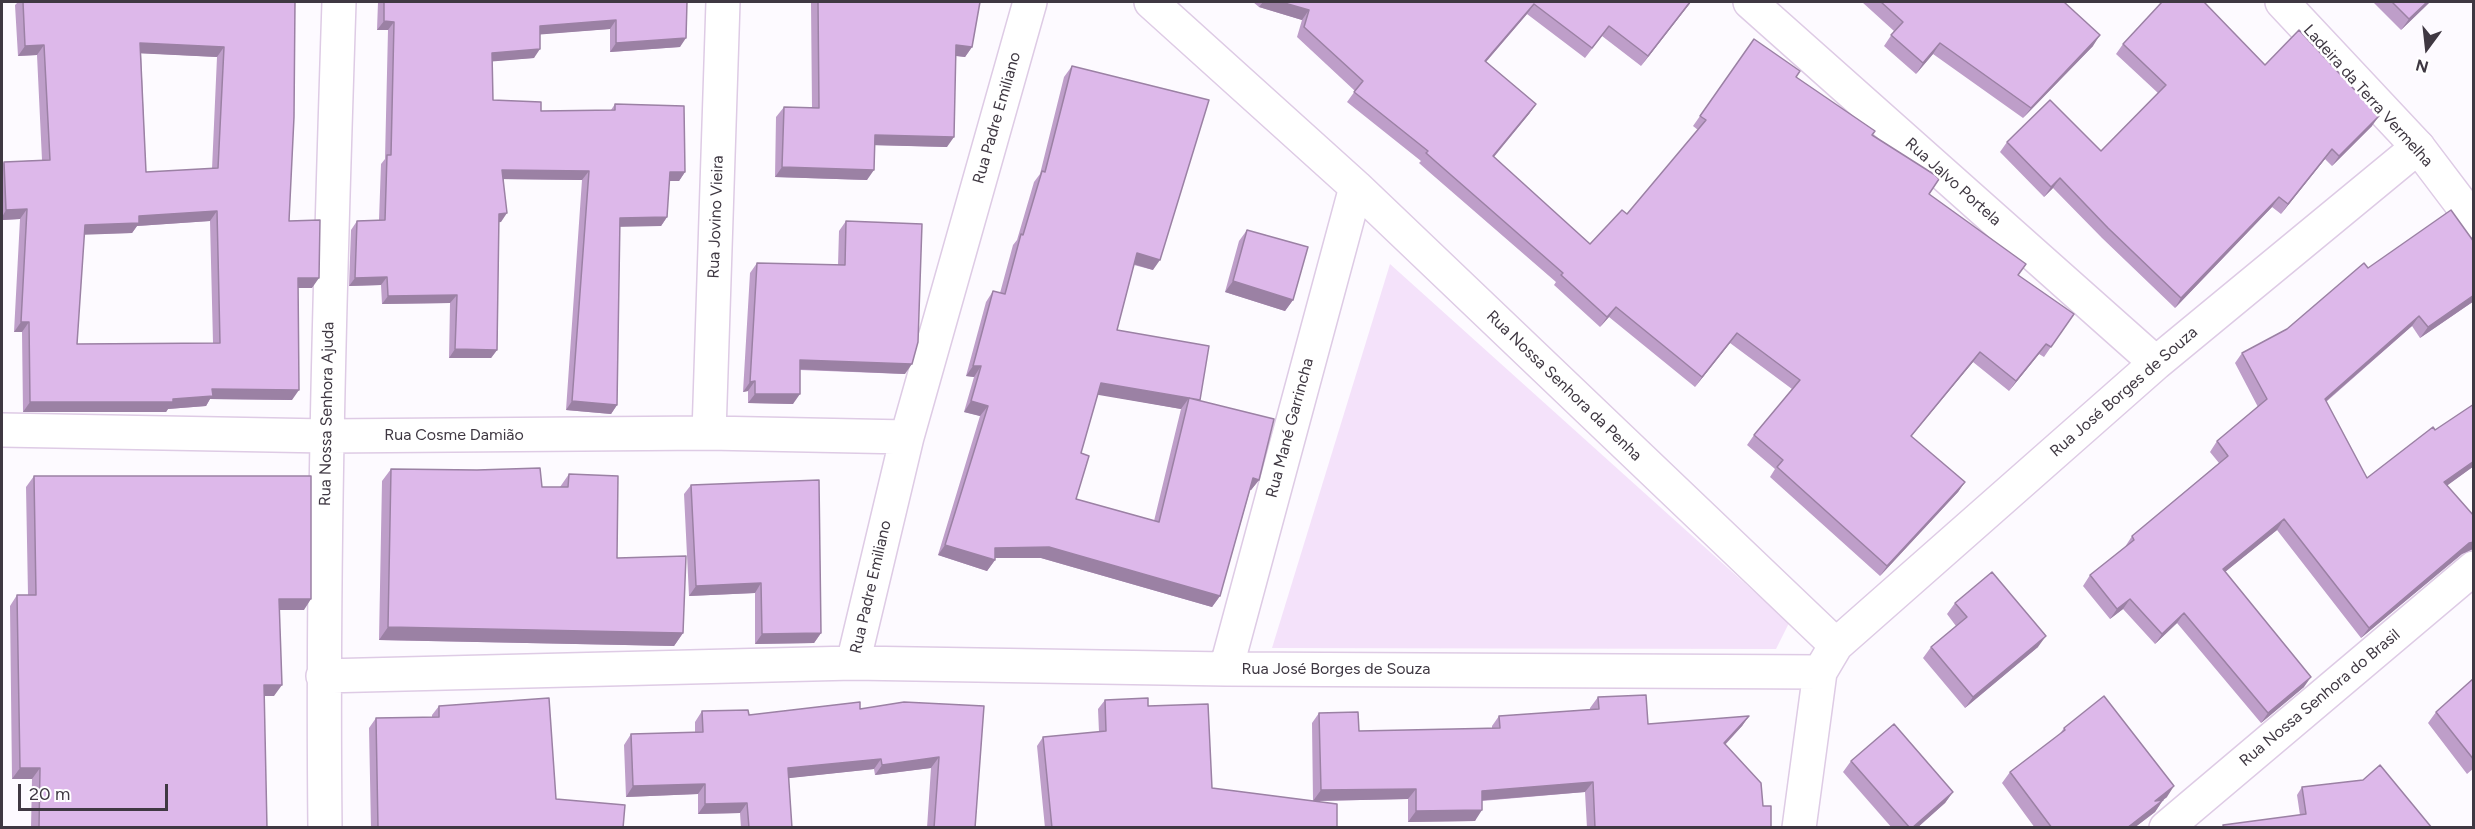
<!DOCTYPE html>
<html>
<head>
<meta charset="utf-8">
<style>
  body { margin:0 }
  #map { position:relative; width:2475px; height:829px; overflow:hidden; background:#fdfaff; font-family:Figtree,sans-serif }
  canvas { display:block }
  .frame { position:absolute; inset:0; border:3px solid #3f3842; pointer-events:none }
  .north { position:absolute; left:2397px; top:18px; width:60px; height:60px; -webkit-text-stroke:4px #fff; paint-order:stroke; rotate:195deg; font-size:16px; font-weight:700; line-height:24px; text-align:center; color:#3f3842 }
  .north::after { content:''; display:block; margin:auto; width:21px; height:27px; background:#3f3842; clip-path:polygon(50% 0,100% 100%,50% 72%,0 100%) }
  .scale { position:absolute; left:18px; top:784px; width:150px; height:27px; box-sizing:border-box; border:3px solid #3f3842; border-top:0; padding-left:8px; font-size:18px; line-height:21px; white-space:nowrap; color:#3f3842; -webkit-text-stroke:4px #fff; paint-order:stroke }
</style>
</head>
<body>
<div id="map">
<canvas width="2475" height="829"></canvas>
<div class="frame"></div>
<div class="north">N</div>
<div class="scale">20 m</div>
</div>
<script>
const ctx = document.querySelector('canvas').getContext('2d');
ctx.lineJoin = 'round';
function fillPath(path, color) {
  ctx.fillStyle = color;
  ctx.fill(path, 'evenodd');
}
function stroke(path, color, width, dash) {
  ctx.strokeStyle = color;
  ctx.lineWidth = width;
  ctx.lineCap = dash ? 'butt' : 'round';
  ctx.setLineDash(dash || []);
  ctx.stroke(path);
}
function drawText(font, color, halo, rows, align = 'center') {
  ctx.font = font + ' Figtree,sans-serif';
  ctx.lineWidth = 5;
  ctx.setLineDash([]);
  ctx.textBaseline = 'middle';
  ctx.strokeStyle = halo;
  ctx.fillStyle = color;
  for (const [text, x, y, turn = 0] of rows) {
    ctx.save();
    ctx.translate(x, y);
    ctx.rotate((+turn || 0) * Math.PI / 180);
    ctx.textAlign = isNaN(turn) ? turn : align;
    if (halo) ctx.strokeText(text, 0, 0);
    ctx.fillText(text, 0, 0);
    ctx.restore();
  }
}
const green = new Path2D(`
  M1390 264 1789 623 1776 649 1272 648Z`);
const street = new Path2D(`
  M1151 2 1356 187 1836 645 1820 672 1799 828
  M1750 2 2156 363
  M2 430 326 436 709 433 907 437
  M709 433 723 2
  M1836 645 2156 363 2418 147
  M853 663 1226 669 1820 672
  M1226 669 1356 187
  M323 676 853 663 907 437 1030 2
  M325 828C322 552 330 277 339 2
  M2166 828 2474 568`);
const secondary = new Path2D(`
  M2282 2 2418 147 2474 221`);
const wall = new Path2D(`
  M18 2H295L289 221 312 288H298L292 400 210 399 206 406 168 409 166 412H23L22 332H14L20 219 2 220V165L4 162 42 160 37 55 18 56 15 5ZM141 53 217 57 212 169 146 172ZM210 221 213 343 77 344 84 234 132 233 137 226Z
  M378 2H687L680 47 610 52V29L540 34 534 58 492 61 493 100 541 111 611 110 615 104 685 172 679 181H669L667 217 661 226H620L617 405 611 414 566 410 582 180 504 179 501 222H499L497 350 491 358H449L450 303 382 304 381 285 349 286 351 230 357 221 379 220 381 164 385 159 388 30H377Z
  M812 2H980L972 47 965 57 956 56 947 147 875 145 867 180 775 177 776 117 784 107 812 108 811 3Z
  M1253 2H1691L1641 66 1602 36 1585 58 1527 14 1486 62 1536 104 1529 114 1494 157 1590 244 1627 214 1698 130 1693 126 1754 39 1796 77 1872 135 1929 194 2018 275 2074 314 2044 357 2039 354 2009 391 1973 362 1911 436 1965 482 1958 492 1880 576 1770 477 1775 469 1747 445 1754 435 1792 389 1730 343 1695 387 1609 317 1600 327 1554 285 1556 282 1428 171 1419 163 1421 161 1347 102 1355 91 1297 37 1302 20 1259 7Z
  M1862 2H2064L2093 46 2023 118 1933 54 1916 74 1884 46 1894 31Z
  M2373 2H2430L2401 30Z
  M2123 44 2265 65 2372 126 2332 166 2325 159 2281 214 2272 207 2175 308 2102 238 2053 188 2044 197 2000 152 2007 142 2101 151 2158 93 2116 54Z
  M1072 66 1153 270 1134 265 1117 330 1199 401 1259 480 1251 490H1250L1220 596 1212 607 1041 558H995V560L987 571 938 555 980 416 964 412 974 377 966 376 986 302 993 291 1000 293 1013 245 1017 240 1034 182 1040 174 1064 77ZM1098 394 1181 409 1154 521 1076 499 1081 453Z
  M846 221 905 374 800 370 793 404 748 403V391L743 392 750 273 757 263 838 265 839 231Z
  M1247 230 1293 300 1285 311 1225 292 1239 241Z
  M2368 268 2474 301 2420 338 2412 326 2326 402 2367 478 2474 466 2447 485 2473 549 2462 554 2361 638 2277 530 2225 572 2304 687 2261 723 2177 623 2155 644 2123 609 2110 619 2083 586 2090 575 2125 547 2132 536 2219 463 2210 452 2217 441 2258 407 2235 363 2242 353 2287 329Z
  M391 469 542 487H560L569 474 617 558 683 633 674 646 379 640 382 481Z
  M34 476 304 610H280L274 696H264L267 828H31L32 779H12L10 606 17 595H28L26 487Z
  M691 485 821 633 814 643 755 644V593L689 596 684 494Z
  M1955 603 2038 647 1965 708 1923 658 1931 647 1956 626 1947 614Z
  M2474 678V768L2467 774 2428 723 2436 712Z
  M1598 697 1648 724 1749 716 1742 726 1725 745 1763 806 1771 828H1587L1585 792 1482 801 1475 821 1408 822V799L1314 801 1337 828H1045L1037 746 1043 737 1099 732 1098 709 1105 700 1148 706 1212 788 1313 801 1312 723 1319 713 1359 731 1492 729V726L1499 716 1590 710V708Z
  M439 706 556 799 623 828H371L369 728 376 718 432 717V715Z
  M984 706 975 828H927L931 768 875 775 874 769 788 778 792 828H741L740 813 698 814V794L626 797 624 745 631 734 695 732V722L702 711 749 715 860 709Z
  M2064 728 2167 797 2163 800 2155 812 2134 828H2035L2002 783 2010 772 2059 735Z
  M1851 761 1953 792 1945 803 1917 828H1892L1843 772Z
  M2302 787 2432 828H2222L2223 825 2300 815 2297 795Z`);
const shadedWall = new Path2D(`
  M1263 2H1281L1309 10 1302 20 1259 7Z
  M1690 2H1691L1641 66 1648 56Z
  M2427 2H2430L2401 30 2409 19Z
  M1534 4 1527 14 1478 71 1485 61Z
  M616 20 610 29 534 35 540 26Z
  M384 21 394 22 388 30H377Z
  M2100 35 2093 46 2023 118 2031 108Z
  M686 38 680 47 610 52 616 43Z
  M140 43 224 47 217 57 133 53Z
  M1940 43 1933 54 1916 74 1923 63Z
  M44 45 37 55 18 56 25 46Z
  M956 45 972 47 965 57 949 55Z
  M540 49 534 58 486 62 492 53Z
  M1536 104 1529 114 1486 166 1493 156Z
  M2379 116 2372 126 2332 166 2339 156Z
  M875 135 954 137 947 147 868 145Z
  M2332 149 2325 159 2281 214 2288 204Z
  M782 167 874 170 867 180 775 177Z
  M502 170 589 171 582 180 496 179Z
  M670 172H685L679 181H664Z
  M2060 178 2053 188 2044 197 2051 187Z
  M2279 197 2272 207 2175 308 2181 298Z
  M27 209 20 219 2 220V217L6 210Z
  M217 211 210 221 137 226 132 233 78 235 85 225 139 216Z
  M507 213 501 222 493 223 499 214Z
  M667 217 661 226 614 227 620 218Z
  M1137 253 1160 260 1153 270 1130 263Z
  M387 277 381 285 349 286 355 278Z
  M298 278H319L312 288H291Z
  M1233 281 1293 300 1285 311 1225 292Z
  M457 295 450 303 382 304 388 296Z
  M2474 295V301L2420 338 2428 327Z
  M1616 307 1609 317 1600 327 1607 317Z
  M2419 316 2412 326 2317 409 2325 399Z
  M21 322H29L22 332H14Z
  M1737 333 1730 343 1695 387 1702 377Z
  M2046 344 2039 354 2009 391 2016 381Z
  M455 349 497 350 491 358H449Z
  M1980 352 1973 362 1904 445 1911 436Z
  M800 360 912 364 905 374 793 369Z
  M973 366H981L974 377 966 376Z
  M755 381 748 391 743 392 750 382Z
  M1101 383 1200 400 1189 398 1181 409 1093 394Z
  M212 389 299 390 292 400 210 399 206 406 168 409 166 412H23L30 402 173 399Z
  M755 394H800L793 404 748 403Z
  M572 401 617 405 611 414 566 410Z
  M971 401 988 406 980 416 964 412Z
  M2474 461V466L2437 493 2444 482Z
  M1253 478 1259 480 1251 490 1246 489Z
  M1965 482 1958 492 1880 576 1887 566Z
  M2284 519 2277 530 2215 580 2223 569Z
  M2474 542 2473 549 2462 554 2361 638 2369 628 2469 543Z
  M945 545 995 548 1049 547 1220 596 1212 607 1041 558H989L995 560 987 571 938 555Z
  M761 583 755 593 689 596 696 586Z
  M279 599H311L304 610H272Z
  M2130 599 2123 609 2110 619 2117 609Z
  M2184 613 2177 623 2155 644 2162 634Z
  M388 627 683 633 674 646 379 640Z
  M821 633 814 643 755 644 762 634Z
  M2046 636 2038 647 1965 708 1973 697Z
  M2311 677 2304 687 2261 723 2268 713Z
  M264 685H282L274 696H256Z
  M1749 716 1742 726 1716 754 1724 743Z
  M939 757 931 768 875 775 882 765Z
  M881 759 874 769 781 779 788 768Z
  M20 768H40L32 779H12Z
  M1593 782 1585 792 1475 801 1482 791Z
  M705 784 698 794 626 797 633 786Z
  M2174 786 2167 797 2153 808 2163 800 2155 812 2134 828H2127L2155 801Z
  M1416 789 1408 799 1313 801 1321 790Z
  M1953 792 1945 803 1917 828H1912Z
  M747 803 740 813 698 814 705 804Z
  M1482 810 1475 821 1408 822 1416 811Z`);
const building = new Path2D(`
  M23 2H295L294 117 289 221 320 220 319 278H298L299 390 212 389 213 396 173 399V402H30L29 322H21L27 209 6 210 4 162 50 160 44 45 25 46ZM140 43 224 47 218 168 146 172ZM217 211 220 343 77 344 85 225 139 223V216Z
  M384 2H687L686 38 616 43V20L540 26V49L492 53 493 100 541 102V111L615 110V104L684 106 685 172H670L667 217 620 218 617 405 572 401 589 171 502 170 507 213 499 214 497 350 455 349 457 295 388 296 387 277 355 278 357 221 385 220 387 155H391L394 22 384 21Z
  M818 2H980L972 47 956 45 954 137 875 135 874 170 782 167 784 107 819 108Z
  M1281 2H1690L1648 56 1609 26 1592 48 1534 4 1485 61 1536 104 1493 156 1590 244 1622 210 1627 214 1706 120 1700 116 1754 39 1800 71 1796 77 1875 131 1872 135 1935 175 1939 179 1929 194 2026 264 2018 275 2074 314 2051 347 2046 344 2016 381 1980 352 1911 436 1965 482 1887 566 1777 467 1783 460 1754 435 1800 380 1737 333 1702 377 1616 307 1607 317 1561 275 1563 273 1435 161 1426 153 1428 151 1354 92 1363 81 1304 27 1309 10Z
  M1881 2H2064L2100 35 2031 108 1940 43 1923 63 1891 35 1903 22Z
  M2162 2H2204L2265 65 2299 30 2379 116 2339 156 2332 149 2288 204 2279 197 2181 298 2108 228 2060 178 2051 187 2007 142 2050 100 2101 151 2166 85 2123 44Z
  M2392 2H2427L2409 19Z
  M1072 66 1209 100 1160 260 1137 253 1117 330 1209 346 1200 400 1189 398 1274 419 1259 480 1253 478 1220 596 1049 547 995 548V560L945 545 988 406 971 401 981 366H973L993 291 1005 294 1021 234 1023 235 1042 171 1045 172ZM1101 383 1189 398 1159 522 1076 499 1089 456 1081 453Z
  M2451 210 2474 242V295L2428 327 2419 316 2325 399 2367 478 2433 427 2435 430 2474 404V461L2444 482 2474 516V542L2469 543 2369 628 2284 519 2223 569 2311 677 2268 713 2184 613 2162 634 2130 599 2117 609 2090 575 2134 540 2132 536 2228 456 2217 441 2267 399 2242 353 2287 329 2364 263 2368 268Z
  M846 221 922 224 918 342 912 364 800 360V394H755V381L750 382 757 263 845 265Z
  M1247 230 1308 247 1293 300 1233 281Z
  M540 468 542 487H568L569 474 618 476 617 558 686 556 683 633 388 627 391 469 477 470Z
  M34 476H311V599H279L282 685H264L267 828H39L40 768H20L17 595H36Z
  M819 480 821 633 762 634 761 583 696 586 691 485Z
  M1992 572 2046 636 1973 697 1931 647 1967 617 1955 603Z
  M2474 678V760L2436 712Z
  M1646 695 1648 724 1749 716 1724 743 1761 783 1763 806H1771V828H1595L1593 782 1482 791V810L1416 811V789L1321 790 1319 713 1358 712 1359 731 1500 728 1499 716 1599 709 1598 697Z
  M2104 696 2174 786 2155 801 2163 800 2127 828H2052L2010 772 2065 730 2064 728Z
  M549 698 556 799 625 805 623 828H378L376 718 439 717V706Z
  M1148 698V706L1208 704 1212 788 1337 804V828H1052L1043 737 1106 731 1105 700Z
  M860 702V709L904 702 984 706 975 828H934L939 757 882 765 881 759 788 768 792 828H749L747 803 705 804V784L633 786 631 734 703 732 702 711 748 710 749 715Z
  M1894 724 1953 792 1912 828H1910L1851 761Z
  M2380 765 2432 828H2224L2223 825 2306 814 2302 787 2363 780Z`);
const streetNames = [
  ["Ladeira da Terra Vermelha",2368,96,48],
  ["Rua Padre Emiliano",997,118,-74],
  ["Rua Jalvo Portela",1953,182,42],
  ["Rua Jovino Vieira",716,217,-88],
  ["Rua Nossa Senhora da Penha",1564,386,44],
  ["Rua José Borges de Souza",2124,392,-41],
  ["Rua Nossa Senhora Ajuda",327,414,-89],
  ["Rua Mané Garrincha",1290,428,-75],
  ["Rua Cosme Damião",454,435],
  ["Rua Padre Emiliano",871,587,-77],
  ["Rua José Borges de Souza",1336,669],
  ["Rua Nossa Senhora do Brasil",2320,698,-40]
];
fillPath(green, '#f4e2fa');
stroke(street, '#decbe5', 36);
stroke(secondary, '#decbe5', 36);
stroke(street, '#fff', 33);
stroke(secondary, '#fff', 33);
fillPath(wall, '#be9ec9');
fillPath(shadedWall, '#9b81a4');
fillPath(building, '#ddb8ea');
stroke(building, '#9b81a4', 1.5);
drawText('16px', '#3f3842', '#fff', streetNames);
</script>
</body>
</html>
